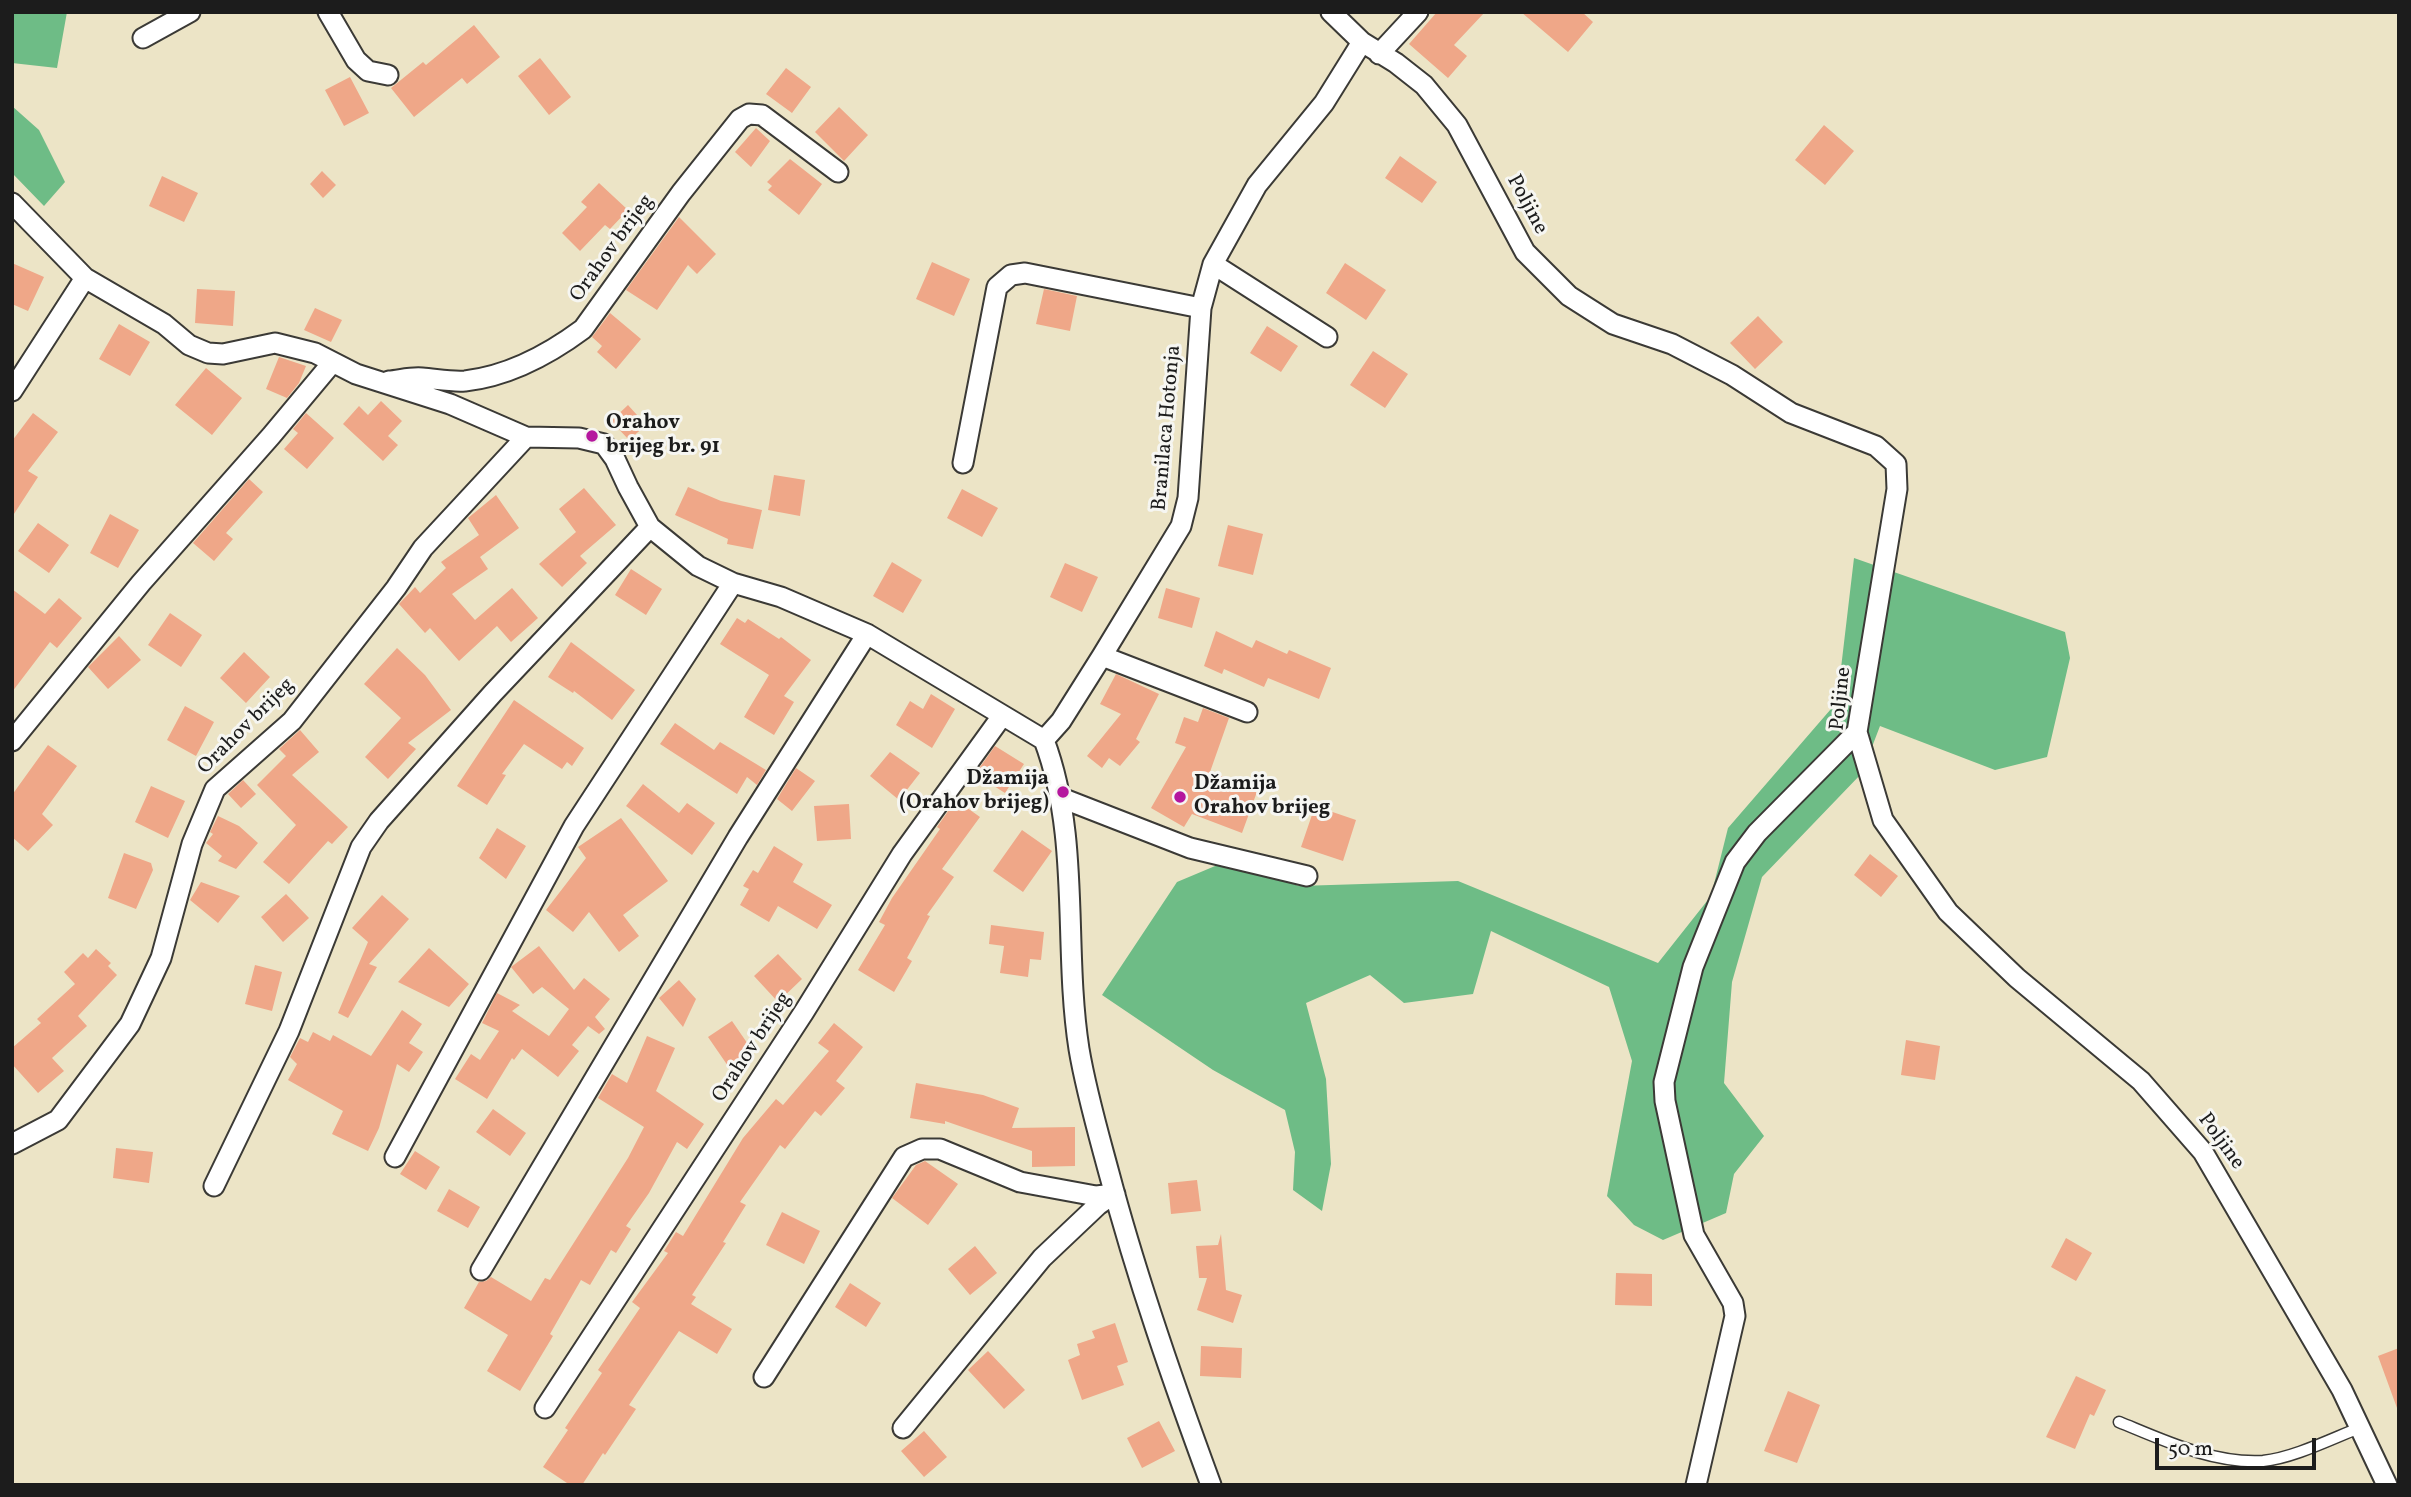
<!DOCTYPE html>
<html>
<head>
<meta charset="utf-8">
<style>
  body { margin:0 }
  #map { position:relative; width:2411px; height:1497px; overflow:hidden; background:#ece4c6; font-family:Vollkorn,serif }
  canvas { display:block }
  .frame { position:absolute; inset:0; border:14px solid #1c1c1c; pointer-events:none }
  .scale { position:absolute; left:2155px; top:1438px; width:161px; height:32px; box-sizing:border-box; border:4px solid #1c1c1c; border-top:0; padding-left:9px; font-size:21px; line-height:24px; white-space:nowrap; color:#1c1c1c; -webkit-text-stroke:5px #f6f6f2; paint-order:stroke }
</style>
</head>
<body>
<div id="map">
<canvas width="2411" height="1497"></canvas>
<div class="frame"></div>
<div class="scale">50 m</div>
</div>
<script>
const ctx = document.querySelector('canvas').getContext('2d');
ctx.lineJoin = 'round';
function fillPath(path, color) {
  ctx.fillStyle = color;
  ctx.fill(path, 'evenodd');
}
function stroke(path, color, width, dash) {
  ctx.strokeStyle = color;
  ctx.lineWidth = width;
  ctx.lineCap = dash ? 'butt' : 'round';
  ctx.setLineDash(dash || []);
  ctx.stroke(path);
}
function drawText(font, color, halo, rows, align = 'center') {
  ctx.font = font + ' Vollkorn,serif';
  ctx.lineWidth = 6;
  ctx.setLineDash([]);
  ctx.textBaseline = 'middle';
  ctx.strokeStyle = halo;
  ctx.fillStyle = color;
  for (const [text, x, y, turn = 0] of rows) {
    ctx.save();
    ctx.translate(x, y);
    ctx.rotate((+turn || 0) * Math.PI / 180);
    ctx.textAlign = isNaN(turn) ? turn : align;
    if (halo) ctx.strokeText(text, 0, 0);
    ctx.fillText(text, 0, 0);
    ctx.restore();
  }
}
const forest = new Path2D(`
  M12 12H67L57 68 12 63Z
  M12 106 39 130 65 182 44 206 12 173Z
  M1854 558 2065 632 2070 658 2047 757 1995 770 1880 726 1862 773 1762 877 1732 982 1724 1083 1764 1136 1734 1174 1726 1213 1663 1240 1634 1225 1607 1196 1632 1061 1609 987 1491 931 1473 994 1404 1003 1370 975 1306 1003 1326 1079 1331 1164 1322 1211 1293 1190 1295 1152 1285 1110 1213 1070 1102 995 1177 882 1227 861 1299 886 1458 881 1658 963 1711 896 1728 828 1837 702Z`);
const building = new Path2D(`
  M1437 12H1485L1454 45 1467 56 1448 78 1409 44Z
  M1521 12H1582L1593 22 1568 52Z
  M474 25 500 57 467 84 462 78 414 117 391 88 423 62 426 65Z
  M540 58 571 97 549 115 518 76Z
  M786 68 811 87 792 113 766 94Z
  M350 77 369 113 344 126 325 90Z
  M839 107 868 135 844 161 815 132Z
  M1824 125 1854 151 1825 185 1795 160Z
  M756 128 770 141 751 167 735 152Z
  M1400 156 1437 182 1422 203 1385 178Z
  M790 159 822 184 799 215 768 190 772 186 767 182Z
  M322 171 336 185 323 198 310 184Z
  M162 176 198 193 184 222 149 206Z
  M599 183 628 210 610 229 605 225 580 251 562 233 587 207 581 202Z
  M679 217 716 254 697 274 688 265 657 310 626 290Z
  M932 262 970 279 954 316 916 299Z
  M12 263 44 277 28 311 12 304Z
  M1345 263 1386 290 1366 320 1326 293Z
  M197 289 235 291 233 326 195 323Z
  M1044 289 1077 296 1070 331 1036 324Z
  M315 308 342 320 331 342 304 330Z
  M610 313 641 339 616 369 597 352 602 346 592 337Z
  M1758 316 1783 342 1755 369 1730 343Z
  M119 324 150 342 130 376 99 359Z
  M1267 326 1298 346 1281 372 1250 353Z
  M1373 351 1408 374 1385 408 1350 385Z
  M279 357 306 366 299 383 287 398 266 389Z
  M206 368 242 398 212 435 175 405Z
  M381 401 402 421 388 436 398 445 383 461 343 424 359 406 368 415Z
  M628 405 646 425 629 440 611 421Z
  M33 413 58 432 28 471 38 477 12 517V441Z
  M306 413 334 438 307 469 284 449 298 433 293 429Z
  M774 475 805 480 800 516 768 510Z
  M249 479 263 492 226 533 233 539 214 561 193 543Z
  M688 487 721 501 762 510 753 549 727 544 728 539 675 515Z
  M584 488 616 525 580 556 587 563 562 587 539 564 576 532 559 509Z
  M962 489 998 508 982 537 947 518Z
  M496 495 519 528 480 557 488 569 452 594 475 620 512 588 538 618 511 642 497 626 459 661 430 628 425 633 399 604 415 587 420 593 446 568 441 562 479 535 468 518Z
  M110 514 139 530 118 568 90 553Z
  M38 523 69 545 49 573 18 551Z
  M1228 525 1263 534 1253 575 1218 566Z
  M892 562 922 580 903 613 873 596Z
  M1065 563 1098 577 1082 612 1050 597Z
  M631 569 662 589 646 615 615 595Z
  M1166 588 1200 598 1192 628 1158 618Z
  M12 589 45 614 59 598 82 618 57 648 50 642 12 692Z
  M170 613 202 635 181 667 148 645Z
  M737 618 745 623 748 619 779 639 781 637 811 660 784 696 794 702 774 735 744 717 769 675 720 644Z
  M1216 631 1252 648 1256 640 1287 654 1289 650 1331 668 1319 699 1268 678 1264 687 1224 669 1222 674 1204 666Z
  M119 636 141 660 108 689 88 667Z
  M571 642 635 690 612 720 574 691 573 693 548 677Z
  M397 648 425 675 451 710 408 743 416 749 388 779 365 757 401 718 364 684Z
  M244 652 270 677 246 703 220 678Z
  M1116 674 1159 694 1136 739 1140 742 1120 766 1109 758 1102 768 1087 756 1121 714 1100 704Z
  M931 694 955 709 932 748 896 725 910 701 923 709Z
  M514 700 584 748 572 766 567 762 562 769 524 744 502 774 506 775 487 805 457 786Z
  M185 706 214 722 196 756 167 740Z
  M1203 708 1229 718 1210 772 1258 789 1242 833 1192 814 1184 827 1151 808 1186 747 1175 743 1184 717 1198 722Z
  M675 723 714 750 720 742 766 770 757 785 747 777 737 794 660 744Z
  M300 730 319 752 292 775 348 827 332 844 328 841 289 884 263 862 296 825 257 785 286 756 279 749Z
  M48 745 77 766 42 814 53 825 28 851 12 837V795Z
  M995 746 1024 764 1005 793 975 774Z
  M890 752 920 773 899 800 870 776Z
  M796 768 815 781 792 811 777 799Z
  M243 780 256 794 241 808 228 794Z
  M643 784 679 813 687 803 715 823 692 855 626 806Z
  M151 786 185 801 168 838 135 822Z
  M956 800 980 817 942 869 954 877 927 915 930 916 907 958 912 961 894 992 858 970 885 925 879 922 892 898 940 829 937 827Z
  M849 804 851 839 817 841 814 806Z
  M1315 806 1356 820 1343 861 1301 847Z
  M218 816 239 826 258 843 236 869 218 861 222 856 206 843 213 834 210 832Z
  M621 818 668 881 623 915 639 936 619 952 589 912 573 932 546 910 586 858 578 847Z
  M497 828 526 846 506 879 479 858Z
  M1022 830 1052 851 1023 892 993 871Z
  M774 846 803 864 793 882 832 905 817 929 778 906 769 922 740 905 749 889 743 886 753 870 758 873Z
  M124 853 151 863 153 870 136 909 108 898Z
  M1870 854 1898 876 1881 897 1854 875Z
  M201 882 240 896 218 923 190 900Z
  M286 894 309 918 283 942 261 917Z
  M382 895 409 919 369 964 377 967 348 1018 338 1013 368 942 352 928Z
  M991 925 1044 932 1041 960 1030 959 1028 977 1000 973 1004 946 989 944Z
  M539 946 574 990 584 978 610 999 595 1017 605 1029 599 1034 588 1026 572 1045 579 1051 558 1077 522 1049 514 1060 512 1058 487 1099 455 1079 471 1054 480 1060 499 1031 482 1023 497 993 520 1005 512 1011 549 1036 569 1009 542 987 533 994 511 967Z
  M429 948 469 984 449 1007 398 982Z
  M96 949 111 963 108 966 117 975 78 1016 87 1026 52 1058 64 1071 38 1093 12 1064V1048L41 1023 37 1019 75 984 64 972 83 953 88 958Z
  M778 954 802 979 778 1002 754 976Z
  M255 965 282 972 272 1011 245 1004Z
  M679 980 696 999 683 1027 659 998Z
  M402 1010 422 1024 409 1043 423 1052 409 1072 397 1064 379 1128 368 1151 332 1134 343 1111 288 1080 297 1064 290 1057 300 1038 308 1042 313 1032 330 1041 333 1035 371 1056Z
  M732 1021 752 1050 728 1066 708 1037Z
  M834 1023 863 1047 836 1081 845 1088 821 1116 815 1111 785 1149 780 1145 740 1202 746 1205 723 1242 726 1243 692 1295 696 1297 691 1304 732 1329 717 1354 679 1331 629 1405 636 1409 605 1455 603 1453 582 1485H570L543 1467 568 1430 565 1428 602 1373 598 1370 640 1308 632 1302 668 1253 664 1251 676 1232 683 1236 743 1138 776 1099 783 1105 829 1051 818 1043Z
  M647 1036 675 1048 656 1091 704 1124 687 1149 677 1142 649 1193 626 1226 631 1229 616 1253 611 1250 590 1285 581 1280 550 1334 553 1336 520 1391 487 1371 508 1335 464 1308 479 1282 486 1281 491 1277 531 1301 545 1278 550 1280 628 1158 644 1127 598 1098 612 1074 627 1083Z
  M1906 1040 1940 1046 1935 1080 1901 1075Z
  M916 1083 983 1095 1019 1108 1012 1128 1075 1127V1166L1032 1167V1151L945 1121V1124L910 1118Z
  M493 1109 526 1133 510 1156 476 1132Z
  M116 1148 153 1152 149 1183 113 1178Z
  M415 1151 440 1167 426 1190 400 1174Z
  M925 1161 958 1184 928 1225 892 1198 916 1165Z
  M1197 1180 1201 1211 1171 1214 1168 1183Z
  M449 1189 480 1207 468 1228 437 1211Z
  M782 1212 820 1231 804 1264 766 1245Z
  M1221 1234 1226 1290 1242 1295 1233 1323 1197 1310 1207 1278H1199L1196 1246 1218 1245Z
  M2066 1238 2092 1253 2076 1281 2051 1267Z
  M975 1246 997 1273 970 1295 948 1269Z
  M1616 1273 1652 1274V1306L1615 1305Z
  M850 1283 881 1303 866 1327 835 1307Z
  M1115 1323 1128 1362 1117 1366 1124 1385 1082 1400 1068 1360 1080 1355 1077 1344 1095 1338 1092 1331Z
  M1201 1346 1242 1348 1241 1378 1200 1376Z
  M2399 1348V1407L2397 1408 2378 1356Z
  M988 1351 1025 1390 1004 1409 968 1370Z
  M2076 1376 2106 1390 2094 1416 2090 1414 2075 1449 2046 1437Z
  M1788 1391 1820 1405 1797 1463 1764 1451Z
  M1159 1421 1175 1451 1142 1468 1127 1438Z
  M924 1431 947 1457 924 1477 901 1451Z`);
const lane = new Path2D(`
  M2119 1422C2163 1440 2213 1464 2263 1461 2293 1458 2331 1439 2359 1428`);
const street = new Path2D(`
  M328 12 356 60 368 71 388 75
  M1331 12 1362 42 1396 63 1424 85 1457 125 1525 252 1569 296 1613 324 1672 344 1732 375 1791 413 1876 446 1896 464 1897 489 1857 732 1883 820 1948 912 2017 978 2141 1081 2203 1152 2342 1390 2387 1485
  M143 38 190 12
  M1379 54 1418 12
  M12 203 85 278 164 324 189 345 208 353 223 354 275 343 315 353 356 374 450 404 526 437 579 438 604 444 615 459 628 487 650 527 698 566 733 583 781 597 867 634 1044 740C1081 838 1063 947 1079 1049 1086 1091 1098 1132 1109 1173 1137 1279 1173 1382 1211 1485
  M1213 264 1327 337
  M389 381C400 380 411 377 422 378 436 379 451 382 465 381 509 376 548 355 583 329L681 193 740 119 749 114 762 115 838 172
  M12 391 85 278
  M963 463 997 287 1011 275 1025 273 1201 308
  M1102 656 1247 712
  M1044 740 1061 721 1102 656 1181 526 1188 498 1201 308 1213 264 1257 185 1324 103 1362 42
  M12 741 141 583 271 436 332 363
  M1059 797 1190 848 1307 876
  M12 1144 58 1120 130 1024 161 958 192 844 215 789 292 721 396 588 423 548 526 437
  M395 1157 574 826 733 583
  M214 1186 289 1031 361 847 379 821 493 693 650 527
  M481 1270 738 837 867 634
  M764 1377 904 1157 922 1149H940L1020 1182 1096 1196 1115 1194
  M545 1408 804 1012 902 854 1002 716
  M903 1428 1042 1258 1098 1205 1114 1194
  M1696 1485 1735 1316 1733 1303 1694 1235 1665 1101 1664 1082 1693 967 1735 862 1757 833 1857 732`);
const markers = [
  [592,436,7,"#b5179e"],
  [1063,792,7,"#b5179e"],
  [1180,797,7,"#b5179e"]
];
const streetNames = [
  ["Poljine",1526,205,62],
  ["Orahov brijeg",613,249,-54],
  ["Branilaca Hotonja",1168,428,-85],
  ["Poljine",1842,699,-84],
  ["Orahov brijeg",247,727,-45],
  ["Orahov brijeg",753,1048,-57],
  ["Poljine",2220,1142,54]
];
const poiNames = [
  ["Orahov",606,424],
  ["brijeg br. 91",606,448],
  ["Džamija",1049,780,"right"],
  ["(Orahov brijeg)",1049,804,"right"],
  ["Džamija",1194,785],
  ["Orahov brijeg",1194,809]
];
fillPath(forest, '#6ebc86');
fillPath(building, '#efa788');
stroke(lane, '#3b3a36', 13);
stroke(street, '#3b3a36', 23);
stroke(lane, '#fff', 10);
stroke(street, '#fff', 19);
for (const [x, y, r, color] of markers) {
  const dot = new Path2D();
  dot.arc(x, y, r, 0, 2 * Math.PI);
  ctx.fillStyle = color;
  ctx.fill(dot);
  stroke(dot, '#f6f6f2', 2.5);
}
drawText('21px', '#1c1c1c', '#f6f6f2', streetNames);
drawText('bold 21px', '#1c1c1c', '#f6f6f2', poiNames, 'left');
</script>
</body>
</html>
